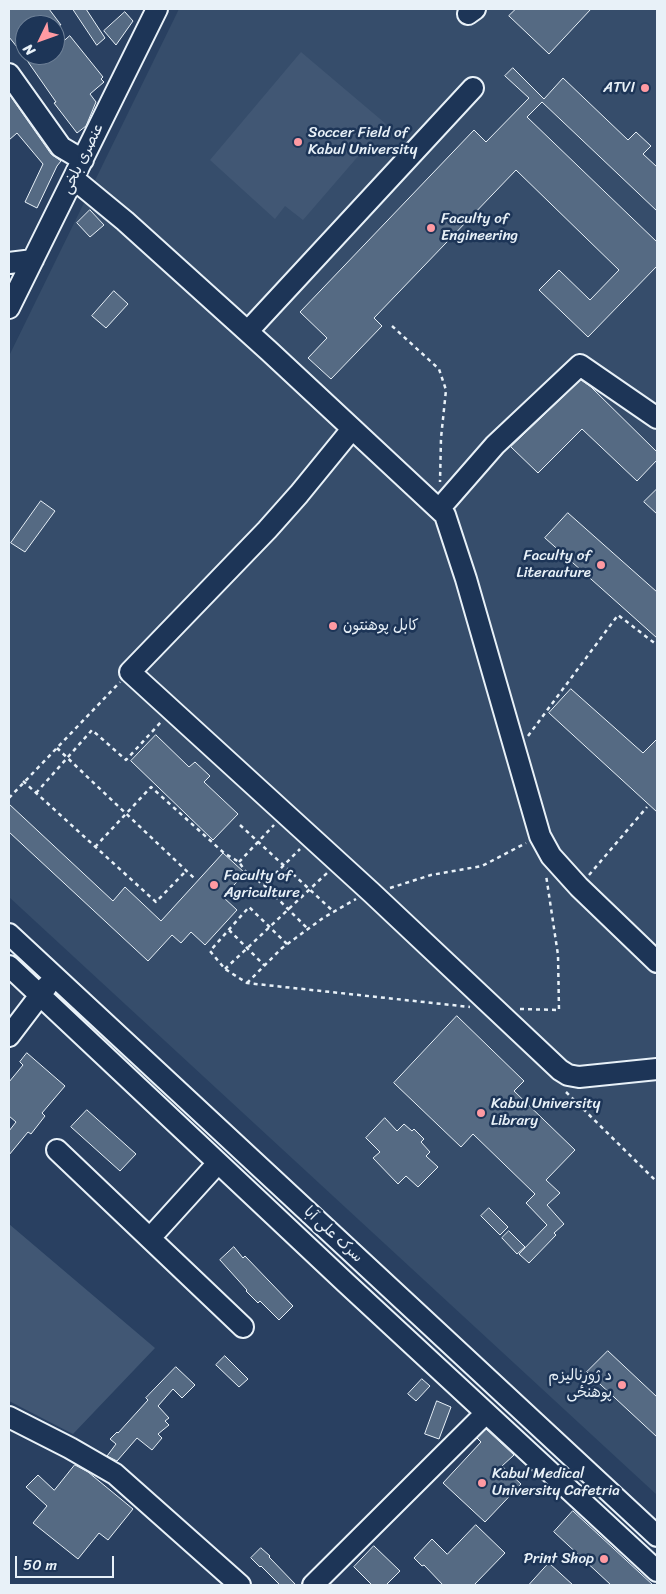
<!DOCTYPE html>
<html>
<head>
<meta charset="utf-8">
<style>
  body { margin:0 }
  #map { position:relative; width:666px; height:1594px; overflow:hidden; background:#294061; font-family:Sriracha,sans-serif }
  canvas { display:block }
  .frame { position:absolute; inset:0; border:10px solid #e8f1f8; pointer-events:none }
  .north { position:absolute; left:15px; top:15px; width:50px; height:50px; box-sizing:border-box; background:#1d3557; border:1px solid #6e8097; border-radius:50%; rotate:228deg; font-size:14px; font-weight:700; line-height:20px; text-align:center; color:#e8f1f8 }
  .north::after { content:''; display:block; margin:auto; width:18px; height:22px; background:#ff9aa2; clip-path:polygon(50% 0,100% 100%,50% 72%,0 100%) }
  .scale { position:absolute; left:15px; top:1556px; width:99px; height:22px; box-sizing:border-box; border:2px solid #e8f1f8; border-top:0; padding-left:6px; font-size:15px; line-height:18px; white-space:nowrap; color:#e8f1f8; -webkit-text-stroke:4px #1d3557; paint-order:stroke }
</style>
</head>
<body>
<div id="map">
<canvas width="666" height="1594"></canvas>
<div class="frame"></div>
<div class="north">N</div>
<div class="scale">50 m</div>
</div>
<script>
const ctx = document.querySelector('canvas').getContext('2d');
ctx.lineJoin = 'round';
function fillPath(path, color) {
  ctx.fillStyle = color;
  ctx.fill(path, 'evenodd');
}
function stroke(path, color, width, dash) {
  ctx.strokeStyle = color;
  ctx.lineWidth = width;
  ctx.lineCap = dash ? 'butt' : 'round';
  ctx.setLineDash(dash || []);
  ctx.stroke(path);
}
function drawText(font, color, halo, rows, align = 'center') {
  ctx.font = font + ' Sriracha,"Playpen Sans Arabic",sans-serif';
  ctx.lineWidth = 5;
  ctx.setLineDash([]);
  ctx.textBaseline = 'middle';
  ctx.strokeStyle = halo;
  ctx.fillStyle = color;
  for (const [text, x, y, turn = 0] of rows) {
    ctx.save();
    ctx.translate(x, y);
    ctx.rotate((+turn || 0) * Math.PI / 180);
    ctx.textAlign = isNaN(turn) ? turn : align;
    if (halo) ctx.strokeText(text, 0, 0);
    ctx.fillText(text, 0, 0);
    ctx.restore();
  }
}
const built = new Path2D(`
  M179 9H657V1495L9 897V356Z`);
const green = new Path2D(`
  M301 52 386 124 303 220 285 206 275 219 210 160Z
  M9 1224 155 1348 73 1434 9 1401Z`);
const building = new Path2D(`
  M9 9H49L61 25H25V57L9 37Z
  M73 9H86L105 38 97 45Z
  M516 9H591L549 54 509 16Z
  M125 12 133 21 116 45 104 31Z
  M70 36 103 77 101 79 104 82 90 94 96 102 86 126 77 133 54 103 56 102 26 59 31 55H55V49Z
  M513 68 544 99 563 78 628 140 636 132 651 146 643 154 657 167V211L542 102 527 117 657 242V266L588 337 539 290 559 270 590 300 619 270 516 170 374 318 382 326 331 379 308 358 327 338 300 312 474 130 486 142 529 98 505 76Z
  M9 94 51 154 61 161 57 166 37 208 25 202 43 164 17 133 9 140Z
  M90 210 104 225 90 237 77 223Z
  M114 291 128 304 106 328 92 316Z
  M581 380 591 387 657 452V460L637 481 582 429 538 473 511 447Z
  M657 489V514L644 502Z
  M41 501 55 511 25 552 11 543Z
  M568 513 657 592V638L545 538Z
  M571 689 643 753 657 739V812L549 713Z
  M156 735 189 767 195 762 210 776 204 782 238 814 213 840 131 761Z
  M9 804 113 901 125 887 161 921 223 853 245 873 223 897 237 910 205 945 191 932 181 943 172 935 148 961 9 832Z
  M457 1016 524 1081 514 1091 575 1150 546 1180 560 1193 547 1205 564 1224 554 1233 556 1235 529 1263 519 1254 547 1225 526 1203 535 1194 473 1134 461 1147 394 1083Z
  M27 1053 65 1086 42 1113 45 1116 31 1134 28 1132 9 1155V1131L16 1122 9 1116V1082L23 1065 20 1062Z
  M87 1110 136 1154 120 1171 71 1127Z
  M385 1118 397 1131 404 1124 412 1131 414 1129 424 1139 421 1142 430 1152 426 1156 438 1167 418 1187 406 1176 398 1184 373 1158 380 1152 366 1138Z
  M489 1208 508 1227 500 1235 481 1216Z
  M509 1231 525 1247 517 1254 502 1238Z
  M234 1247 243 1258 245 1256 293 1306 279 1320 260 1301 258 1303 246 1291 247 1290 220 1260Z
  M608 1351 657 1397V1437L587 1372Z
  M225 1356 248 1379 239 1387 216 1365Z
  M176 1367 195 1385 182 1398 173 1389 158 1406 169 1418 165 1421 169 1425 158 1434 162 1438 152 1450 137 1438 117 1461 107 1456 116 1444 110 1439 117 1432 118 1433 148 1400 146 1398Z
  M422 1379 430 1386 416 1401 408 1394Z
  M437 1401 451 1407 439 1439 425 1434Z
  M486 1429 514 1455 502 1466 521 1484 485 1522 443 1483 481 1442 477 1438Z
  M75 1465 88 1472 133 1509 108 1540 99 1533 78 1559 33 1523 47 1506 26 1487 38 1475 54 1490Z
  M573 1511 653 1585H611L554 1532Z
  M476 1525 505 1553 474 1585H443L424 1565 422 1566 414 1558 432 1539 447 1554Z
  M374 1546 400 1571 386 1585H372L354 1567Z
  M261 1548 270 1556 269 1557 296 1585H280L261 1566 260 1567 251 1558Z
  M549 1563 573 1585H529Z`);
const path = new Path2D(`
  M392 326 439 369 446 390 441 438 440 482
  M528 736 618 615 657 645
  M57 748 194 878
  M23 781 156 902 186 871
  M36 793 92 730 126 760 161 722
  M9 798 120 682
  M240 825 334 912
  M95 847 151 787 224 853 239 862 246 872 264 885 308 929
  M239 862 274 825
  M589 875 647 807
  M264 885 300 849
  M390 888 431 875 482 866 526 843
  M229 930 264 965
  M287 944 249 907 210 951 225 969 247 983 470 1007
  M225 969 327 873
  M247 983 282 948 323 918 356 899
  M520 1009 559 1010 558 955 546 875
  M566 1092 657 1182`);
const minor = new Path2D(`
  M468 14 475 9
  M9 74 61 147 83 160
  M74 179 125 221 269 351 445 515 466 579 540 836 551 856 579 887 657 962
  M9 263 33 260
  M9 308 157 9
  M248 331 473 88
  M352 429 299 494 267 530 130 672 372 893 560 1070 568 1075 579 1077 657 1069
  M440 508 495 445 580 365 657 418
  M9 934 657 1536
  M9 966 346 1283 657 1571
  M9 1036 47 986
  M57 1150 243 1327
  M150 1238 218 1163
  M9 1417 70 1448 115 1474 240 1585
  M313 1585 486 1413`);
const markers = [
  [645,88,5,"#ff9aa2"],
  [298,142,5,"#ff9aa2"],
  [431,228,5,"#ff9aa2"],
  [601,565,5,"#ff9aa2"],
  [333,626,5,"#ff9aa2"],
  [214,885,5,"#ff9aa2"],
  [481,1113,5,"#ff9aa2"],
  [622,1385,5,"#ff9aa2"],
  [482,1483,5,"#ff9aa2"],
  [604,1559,5,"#ff9aa2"]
];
const poiNames = [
  ["ATVI",635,88,"right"],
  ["Soccer Field of",308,133],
  ["Kabul University",308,150],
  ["Faculty of",441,219],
  ["Engineering",441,236],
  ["Faculty of",591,556,"right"],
  ["Literauture",591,573,"right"],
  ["کابل پوهنتون",343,626],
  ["Faculty of",224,876],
  ["Agriculture",224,893],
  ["Kabul University",491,1104],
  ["Library",491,1121],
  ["د ژورنالیزم",612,1376,"right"],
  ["پوهنحٔی",612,1393,"right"],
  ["Kabul Medical",492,1474],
  ["University Cafetria",492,1491],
  ["Print Shop",594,1559,"right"]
];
const streetNames = [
  ["عنصری بلخی",83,159,-64],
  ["سرک علی آبا",333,1235,43]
];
fillPath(built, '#364d6b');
fillPath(green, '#415774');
fillPath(building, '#556a83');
stroke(building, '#e8f1f8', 1);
stroke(minor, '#e8f1f8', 24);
stroke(path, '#e8f1f8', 2.5, [4, 4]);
stroke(minor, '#1d3557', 20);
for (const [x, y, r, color] of markers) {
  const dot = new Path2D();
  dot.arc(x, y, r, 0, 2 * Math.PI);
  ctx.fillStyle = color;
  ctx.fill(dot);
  stroke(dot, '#1d3557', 2);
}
drawText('15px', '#e8f1f8', '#1d3557', poiNames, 'left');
drawText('15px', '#e8f1f8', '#1d3557', streetNames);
</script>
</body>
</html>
